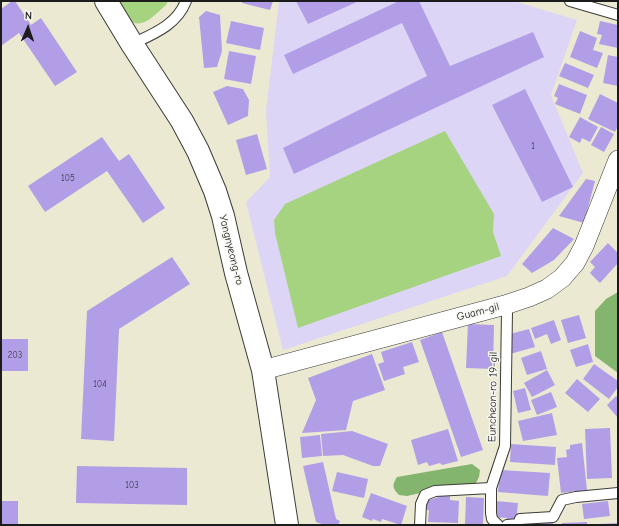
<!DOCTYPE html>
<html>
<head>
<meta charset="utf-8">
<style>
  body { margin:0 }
  #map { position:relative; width:619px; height:526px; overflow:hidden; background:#ece9d2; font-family:"Comic Neue",sans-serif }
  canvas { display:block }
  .frame { position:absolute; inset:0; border:2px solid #1c1c1c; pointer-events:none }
  .north { position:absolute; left:8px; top:8px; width:40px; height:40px; -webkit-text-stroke:3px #f6f6f2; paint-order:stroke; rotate:2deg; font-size:11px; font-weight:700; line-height:16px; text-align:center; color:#1c1c1c }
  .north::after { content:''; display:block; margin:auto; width:14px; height:18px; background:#1c1c1c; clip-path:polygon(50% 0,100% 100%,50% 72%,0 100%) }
</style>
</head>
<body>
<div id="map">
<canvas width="619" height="526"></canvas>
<div class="frame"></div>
<div class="north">N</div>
</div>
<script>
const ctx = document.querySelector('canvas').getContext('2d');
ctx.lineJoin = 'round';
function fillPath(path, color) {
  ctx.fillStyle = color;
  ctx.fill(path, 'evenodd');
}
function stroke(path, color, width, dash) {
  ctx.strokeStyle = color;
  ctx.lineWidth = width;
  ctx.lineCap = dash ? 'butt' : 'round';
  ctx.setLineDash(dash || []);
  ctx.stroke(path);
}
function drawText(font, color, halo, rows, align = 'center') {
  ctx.font = font + ' "Comic Neue",sans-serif';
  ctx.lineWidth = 3;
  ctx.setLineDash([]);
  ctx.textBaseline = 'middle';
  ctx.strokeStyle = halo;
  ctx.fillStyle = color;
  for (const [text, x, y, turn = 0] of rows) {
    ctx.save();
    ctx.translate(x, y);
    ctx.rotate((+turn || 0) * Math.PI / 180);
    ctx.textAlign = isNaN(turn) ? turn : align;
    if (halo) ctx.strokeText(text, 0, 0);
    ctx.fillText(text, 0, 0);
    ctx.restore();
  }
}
const built = new Path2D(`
  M279 1H514L577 20 551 95 583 173 507 276 283 350 246 202 270 177 266 111Z`);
const green = new Path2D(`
  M118 1H168L166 5C155 14 141 33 127 18 123 14 121 6 118 1Z
  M445 131 494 214 493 232 501 256 298 328 275 233 274 220 285 204Z`);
const forest = new Path2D(`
  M618 292V373L595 356V311L606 299Z
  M472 464 480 470 479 477 475 485 434 490 407 496 399 495C392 488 392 485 397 477Z`);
const building = new Path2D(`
  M12 1H15L31 25 41 18 77 72 55 86 19 33 1 46V9Z
  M242 1H273L270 10 242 3Z
  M296 1H359L308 24Z
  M399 1H419L450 66 533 32 544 57 294 174 283 148 427 76 402 23 293 74 284 55Z
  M206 11 220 15 222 51 217 67 204 68 199 17Z
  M231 21 264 28 260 50 226 43Z
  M600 21 618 25V48L599 44 602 35 597 34Z
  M580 31 597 38 593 50 603 53 597 68 570 57Z
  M229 51 256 56 251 84 224 79Z
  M608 55 618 57V86L603 83Z
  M565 63 594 75 588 88 559 76Z
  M559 84 587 95 580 114 555 104 558 98 554 96Z
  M227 86 243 89 249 100 248 116 228 125 213 92Z
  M525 89 573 187 542 202 492 105Z
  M600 94 618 103V126L615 132 588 119Z
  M580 117 598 127 590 142 582 138 580 143 569 137Z
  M601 127 614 134 604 152 591 145Z
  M257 134 267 169 246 175 236 140Z
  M102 137 119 161 129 154 165 208 143 223 107 171 45 212 28 186Z
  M586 179 595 181 584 223 559 216Z
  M553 228 574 239 554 260 532 273 522 264Z
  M608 243 618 253V263L600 283 590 273 595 267 590 262Z
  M172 257 190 284 119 329 114 441 81 439 87 311Z
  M579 315 586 338 568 343 561 320Z
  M554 320 561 340 551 344 547 334 535 339 531 328Z
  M468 324 494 325 493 369 466 368Z
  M529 329 535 347 510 354V334Z
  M442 332 483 450 461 457 420 340Z
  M1 339H28V371H1Z
  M412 342 419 362 403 367 405 374 384 381 378 364 384 362 381 352Z
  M588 344 593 362 576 367 570 350Z
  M541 351 547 369 527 375 521 358Z
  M372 354 385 390 353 401 346 430 302 433 316 400 308 378Z
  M594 364 618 381V387L609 399 583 379Z
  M547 370 555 385 532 397 524 383Z
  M577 379 600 399 588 412 565 393Z
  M525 388 531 410 518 413 513 391Z
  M551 392 557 407 537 415 531 400Z
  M616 396 618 398V418L607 405Z
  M552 413 557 435 523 441 518 421Z
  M610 428 612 478 587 479 585 429Z
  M448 429 458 461 442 465 440 463 429 466 427 462 418 465 411 440Z
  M352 431 388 444 380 466H373L343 455 323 456 321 434Z
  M320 435 322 456 302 458 300 437Z
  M582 443 587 490 561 493 557 458 567 457 566 450 570 449V445Z
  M511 444 556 447 555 465 510 462Z
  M323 462 336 519 340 521 338 525H325L316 522 303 466Z
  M77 466 187 468V505L76 503Z
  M500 470 550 473 548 496 498 492Z
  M337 472 368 479 364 498 332 491Z
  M371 493 407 506 401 525 382 519 381 522 373 519 372 521 362 517Z
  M445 495 450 496V500L459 501 458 523 428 522 429 510H425L426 501Z
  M466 497 484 498 483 525 465 524Z
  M1 501H18V525H1Z
  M495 501 518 503 516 522 506 521 507 518 493 517Z
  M608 501 610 516 584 519 582 504Z
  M553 520V525H521V521Z
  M587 522V525H562V523Z
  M618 523V525H599V524Z`);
const service = new Path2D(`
  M570 1 618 15
  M132 44C153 34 177 25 186 1
  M420 525 421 504 425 495 435 491 491 488
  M498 525 492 519 491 513V488L505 446 507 311 505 305
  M507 525 518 524 520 519 553 517 562 500 576 497 618 493`);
const minor = new Path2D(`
  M263 370 505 305 529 297 547 289 562 278 575 263 584 246 618 160`);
const secondary = new Path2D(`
  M106 1 132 44 182 121 198 151 215 191 223 216 236 273 263 370 287 525`);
const numberNames = [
  ["1",533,146],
  ["105",68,178],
  ["203",15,355],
  ["104",100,384],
  ["103",132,485]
];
const streetNames = [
  ["Yangnyeong-ro",231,250,76],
  ["Guam-gil",478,312,-15],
  ["Euncheon-ro 19-gil",493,397,-89]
];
fillPath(built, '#ddd5f6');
fillPath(green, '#a6d37f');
fillPath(forest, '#84b56e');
fillPath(building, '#b29ee7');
stroke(service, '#3b3b37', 12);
stroke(minor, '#3b3b37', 20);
stroke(secondary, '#3b3b37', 24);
stroke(service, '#fff', 10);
stroke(minor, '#fff', 19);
stroke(secondary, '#fff', 22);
drawText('9px', '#423c4f', null, numberNames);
drawText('11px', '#1c1c1c', '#f6f6f2', streetNames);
</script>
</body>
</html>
